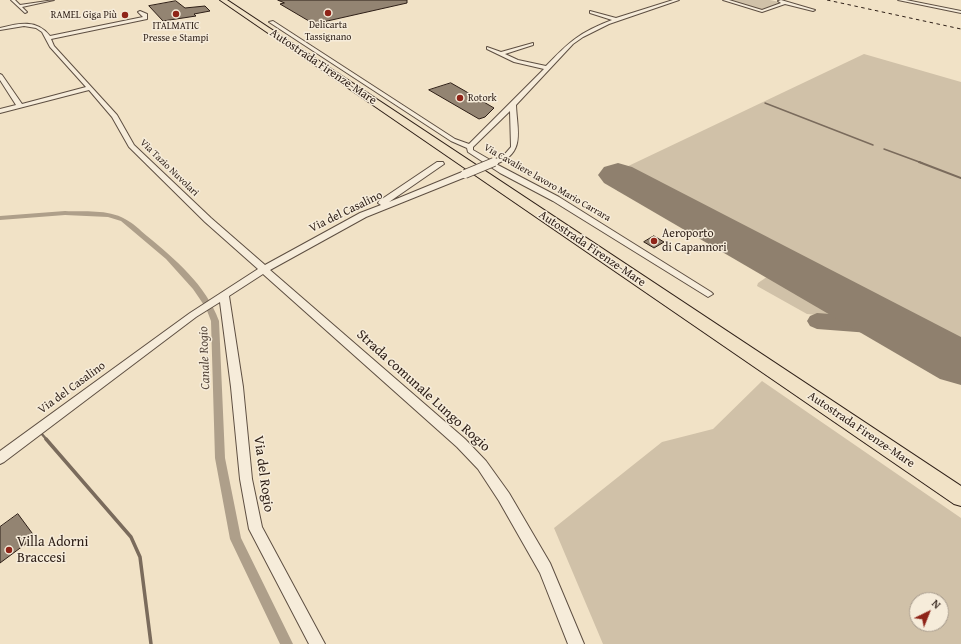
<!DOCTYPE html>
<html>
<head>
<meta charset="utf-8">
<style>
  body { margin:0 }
  #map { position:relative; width:961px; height:644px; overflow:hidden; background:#f1e2c6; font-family:"Gentium Book Plus",serif }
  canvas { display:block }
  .north { position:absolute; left:909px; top:592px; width:40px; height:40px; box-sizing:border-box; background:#f6ecda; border:1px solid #a69a8c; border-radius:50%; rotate:43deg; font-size:11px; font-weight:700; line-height:16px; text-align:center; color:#2d1e16 }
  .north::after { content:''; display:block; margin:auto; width:14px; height:18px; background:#8f2418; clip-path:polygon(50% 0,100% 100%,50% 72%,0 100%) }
</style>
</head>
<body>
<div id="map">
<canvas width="961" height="644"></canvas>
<div class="north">N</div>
</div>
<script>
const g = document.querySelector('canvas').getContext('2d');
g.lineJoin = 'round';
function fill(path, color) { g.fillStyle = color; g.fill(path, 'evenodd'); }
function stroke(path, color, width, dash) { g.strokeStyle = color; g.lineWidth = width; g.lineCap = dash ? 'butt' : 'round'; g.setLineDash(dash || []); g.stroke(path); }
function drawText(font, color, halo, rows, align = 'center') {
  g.font = font + ' "Gentium Book Plus",serif'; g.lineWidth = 3; g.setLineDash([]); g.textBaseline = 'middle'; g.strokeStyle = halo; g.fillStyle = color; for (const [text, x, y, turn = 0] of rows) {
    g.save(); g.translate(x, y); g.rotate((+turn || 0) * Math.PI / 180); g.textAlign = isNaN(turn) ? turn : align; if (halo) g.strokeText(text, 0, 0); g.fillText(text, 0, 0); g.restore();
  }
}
fill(new Path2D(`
  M726,0H770L784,3L761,11Z
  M864,54L961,82V353L622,169Z
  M777,270L857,314L861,319L807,314L757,286L758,283Z
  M762,381L961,518V644H603L554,528L662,442L713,429ZM917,600H941V624H917Z`), '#d0c1a8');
stroke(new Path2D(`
  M765,103L873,145
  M884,149L922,163`), '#7a6b5c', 1.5);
stroke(new Path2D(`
  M919,162L961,178`), '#7a6b5c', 2);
stroke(new Path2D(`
  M41,433L47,440`), '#7a6b5c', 2.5);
stroke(new Path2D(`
  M46,439L131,537L140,557L151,644`), '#7a6b5c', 3.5);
fill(new Path2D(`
  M65,211C84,212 108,209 125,219C133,223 140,230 147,236C175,259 206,285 219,321L225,458L241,538L293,644H280L230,539L215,458L211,321L206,308L193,289L166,259L121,221L108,217L65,215L0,220V216Z`), '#ae9f8a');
fill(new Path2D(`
  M634,178L640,180L642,183C637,190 627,193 618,191L616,188L618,185Z
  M817,313L884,318L911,326L914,332L911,338L903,340L883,334L817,329L810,326L807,321L810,316Z`), '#8f806e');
fill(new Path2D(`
  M618,163L632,167L961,337V385L940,379L604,183L598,175L604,167Z`), '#8f806e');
const building = new Path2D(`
  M278,0H407V3L314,24L280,4L284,3Z
  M176,1L185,8L205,6L210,11L194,14L196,16L163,21L149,6Z
  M451,83L465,91L494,108L485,117L479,119L429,90Z
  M654,236L664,242L654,248L644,242Z
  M18,514L35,537L0,563V527Z`);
fill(building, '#938472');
stroke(building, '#2d1e16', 1);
const minor = new Path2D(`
  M11,0H15L20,5L54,0L22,7L27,12L25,13Z
  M673,0H679L609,24L583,37L573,44L516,105C517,131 526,153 496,164L559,197L711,292L713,294L708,297L553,201L500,173L468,152L467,148L451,141L269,22L273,21L455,139L469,144L544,69L514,62L487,49V47L501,52L533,43V45L505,54L518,60L546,66C569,42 580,32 612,20L590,13V11L616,18ZM510,111L511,147L504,155L492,161L473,150V147Z
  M723,0H729L762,10L781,3L778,1L781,0L815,10L813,11L785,4L762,12Z
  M898,0H906L961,11V13Z
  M140,11L147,14V19L51,39L54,46L117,115L134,145L211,218L265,265L360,213L381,205L378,203L379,201L437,162H443L444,164L389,202L462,172H468V176L366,217L270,270L465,439L486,461L509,493L550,563L584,644H568L540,573L499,501L478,469L457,447L263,274L229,296L243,387L252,479L262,527L325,644H309L249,529L240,479L231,387L220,302L196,317L4,462L0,464V451L190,313L258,269L205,222L129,147L112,117L89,90L0,113V109L16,105L0,80V74L2,75L22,104L86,87L50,47L42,32L36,28L24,26L0,30V28C19,23 37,19 50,36L143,17L138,12Z`);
const highway = new Path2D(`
  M220,0H227L961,486V506L954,504Z`);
stroke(minor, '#5e4f42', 2);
stroke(highway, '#2d1e16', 2);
fill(minor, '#f6ecda');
fill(highway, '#f1e2c6');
stroke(new Path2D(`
  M827,0L961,29`), '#2d1e16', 1, [3.5, 3.5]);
const minorBridgeFar1 = new Path2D(`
  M492,163L495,162`);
const minorBridge = new Path2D(`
  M465,174L494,162`);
stroke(minorBridgeFar1, '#5e4f42', 7, []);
stroke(minorBridge, '#5e4f42', 10, []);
stroke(minorBridgeFar1, '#f6ecda', 6);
stroke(minorBridge, '#f6ecda', 8);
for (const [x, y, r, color] of [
  [328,13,4,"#8f2418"],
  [176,14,4,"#8f2418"],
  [125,15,4,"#8f2418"],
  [460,98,4,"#8f2418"],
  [654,241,4,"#8f2418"],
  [9,550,4,"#8f2418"]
]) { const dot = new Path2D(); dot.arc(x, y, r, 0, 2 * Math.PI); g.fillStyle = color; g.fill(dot); stroke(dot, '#f6ecda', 1.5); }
drawText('10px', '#2d1e16', '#f6ecda', [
  ["RAMEL Giga Più",117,15,"right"],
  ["Delicarta",328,25],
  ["Tassignano",328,37],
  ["ITALMATIC",176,26],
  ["Presse e Stampi",176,38],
  ["Rotork",468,98,"left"]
]);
drawText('10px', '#2d1e16', '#f6ecda', [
  ["Via Tazio Nuvolari",169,168,44],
  ["Via Cavaliere lavoro Mario Carrara",547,183,30]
]);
drawText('12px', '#2d1e16', '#f6ecda', [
  ["Autostrada Firenze-Mare",323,67,34],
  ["Via del Casalino",346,212,-26],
  ["Autostrada Firenze-Mare",592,249,34],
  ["Via del Casalino",72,388,-36],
  ["Autostrada Firenze-Mare",861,430,34]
]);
drawText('12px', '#2d1e16', '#f6ecda', [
  ["Aeroporto",662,234],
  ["di Capannori",662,248]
], 'left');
drawText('italic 13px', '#5a4b3f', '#f6ecda', [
  ["Canale Rogio",205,358,-92]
]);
drawText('14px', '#2d1e16', '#f6ecda', [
  ["Strada comunale Lungo Rogio",423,391,42],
  ["Via del Rogio",263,474,82]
]);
drawText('14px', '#2d1e16', '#f6ecda', [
  ["Villa Adorni",17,542],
  ["Braccesi",17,558]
], 'left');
</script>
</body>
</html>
